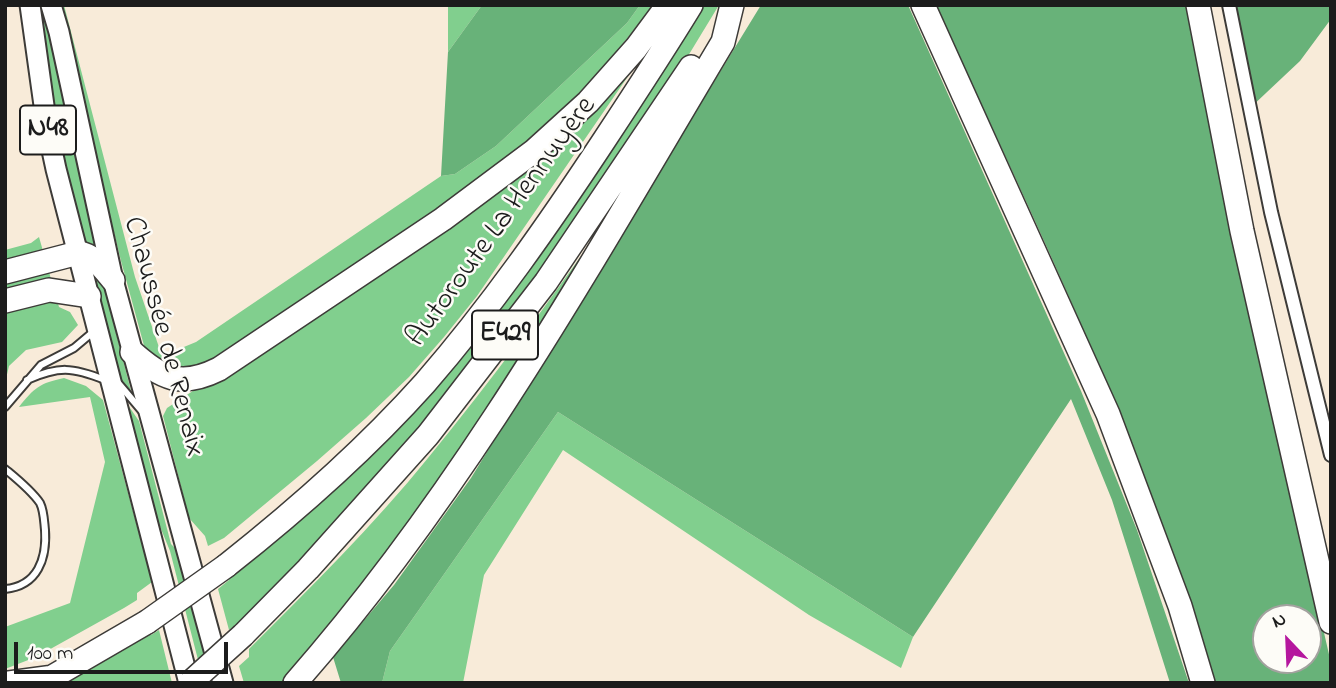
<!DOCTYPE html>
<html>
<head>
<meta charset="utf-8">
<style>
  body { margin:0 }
  #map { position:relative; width:1336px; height:688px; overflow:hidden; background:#f8ebd9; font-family:"Indie Flower",sans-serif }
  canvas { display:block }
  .frame { position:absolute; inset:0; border:7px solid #1c1c1c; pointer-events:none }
  .north { position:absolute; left:1252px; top:604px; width:70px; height:70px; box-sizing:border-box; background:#fdfcf7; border:2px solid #a3a29f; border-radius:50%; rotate:337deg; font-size:19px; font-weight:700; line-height:28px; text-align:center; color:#1c1c1c }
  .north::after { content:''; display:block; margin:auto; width:24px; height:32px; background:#b5179e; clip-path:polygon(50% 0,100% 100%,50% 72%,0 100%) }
  .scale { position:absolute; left:14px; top:642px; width:214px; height:32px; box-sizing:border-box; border:4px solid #1c1c1c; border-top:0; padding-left:9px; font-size:21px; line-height:24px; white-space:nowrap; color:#1c1c1c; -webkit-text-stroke:5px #fdfcf7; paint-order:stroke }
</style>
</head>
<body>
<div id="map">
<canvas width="1336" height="688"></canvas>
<div class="frame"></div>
<div class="north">N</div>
<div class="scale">100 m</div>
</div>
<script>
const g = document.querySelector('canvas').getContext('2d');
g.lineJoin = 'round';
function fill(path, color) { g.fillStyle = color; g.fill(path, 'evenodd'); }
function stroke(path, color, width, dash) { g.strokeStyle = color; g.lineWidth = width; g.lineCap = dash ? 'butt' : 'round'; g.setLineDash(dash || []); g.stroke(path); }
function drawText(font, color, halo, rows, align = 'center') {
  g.font = font + ' "Indie Flower",sans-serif'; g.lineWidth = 5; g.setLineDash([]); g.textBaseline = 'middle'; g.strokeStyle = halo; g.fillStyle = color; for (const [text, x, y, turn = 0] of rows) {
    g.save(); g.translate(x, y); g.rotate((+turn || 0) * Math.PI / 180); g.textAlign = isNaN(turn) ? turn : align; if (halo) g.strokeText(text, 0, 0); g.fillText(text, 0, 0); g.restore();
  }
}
fill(new Path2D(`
  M36,5H43L108,269L84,245L60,149Z
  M58,5H64L135,277L162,356L196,342L441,176L455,174L496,146L627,23L640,5H653C599,78 544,133 472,187L192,372L173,373L146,353L121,261Z
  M448,5H482L448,52Z
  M700,5H719L657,107L516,310L390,467L244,622H239L229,630L218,589L229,580V575L376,446Z
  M655,37L477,296L444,337L409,377L366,418L317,461L224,538L208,546L205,536L189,518L163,416L167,408L456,218Z
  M607,219L491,413L290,683H244L239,666L249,657V649C311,587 373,526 428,458C491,381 550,301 607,219Z
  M39,237L59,307L70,312L78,325L62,342L26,350L9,366L5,383V250L31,243Z
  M96,272L103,282L131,391L117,376L91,274Z
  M64,378L86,386L103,400L152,582L137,593V600L124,608L36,657L5,669V627L70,603L105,462L90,397L19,407C34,388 40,383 64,378Z
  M121,395L139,421L171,544L177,550L215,683H204L170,551L152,507Z
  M558,412L913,637L901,668L809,615L563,450L484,575L463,683H382L390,651Z
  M159,630L172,683H58L144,632L151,635Z`), '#81cf8e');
fill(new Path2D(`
  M482,5H640L627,23L496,146L455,174L441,176L448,52Z
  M761,5H908L1081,391L1137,530L1189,683H1170L1112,500L1071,399L913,637L558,412L390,651L382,683H341L333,657L394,585L471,478Z
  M936,5H1187L1241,273L1331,663V683H1215C1146,447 1037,228 936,5ZM1266,618H1308V660H1266Z
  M1229,5H1331V19L1300,61L1249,109Z`), '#68b279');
const service = new Path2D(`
  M27,380C59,366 72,367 105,380
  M119,384L141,410
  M5,407L41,365L74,348L93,332
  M5,469C17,479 31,490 40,503C44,511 44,521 45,530C47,558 38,586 5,589`);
const minor = new Path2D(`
  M1229,5L1271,212L1331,455`);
const primary = new Path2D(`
  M30,5L47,127L56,169L189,683
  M51,5L59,32L113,280L223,683`);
const motorway = new Path2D(`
  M923,5L1108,414L1180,606L1203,683
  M1198,5L1242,231L1331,622
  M5,272L78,253C94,255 103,268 113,280
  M5,301L49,290L89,296
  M132,352C162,379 181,388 219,369L443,219L534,151L588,102L636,48L668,5
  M226,566C297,510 365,450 425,383C491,307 549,224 605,139C634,95 663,51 691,5
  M243,635L308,569L428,435L546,282L691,67
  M9,683L54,677
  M42,683L147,622
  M295,683C466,489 591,263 723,42L732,5`);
stroke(service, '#3d3b38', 10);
stroke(minor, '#3d3b38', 16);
stroke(primary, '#3d3b38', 23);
stroke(motorway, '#3d3b38', 26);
stroke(service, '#fff', 6);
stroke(minor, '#fff', 12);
stroke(primary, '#fff', 19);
stroke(motorway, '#fff', 23);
const motorwayBridge = new Path2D(`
  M147,622L226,566
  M190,683L243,635`);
stroke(motorwayBridge, '#3d3b38', 26, []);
stroke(motorwayBridge, '#fff', 23);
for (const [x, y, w] of [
  [48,130,56],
  [505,335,66]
]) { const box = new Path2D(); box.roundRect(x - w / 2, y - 24.5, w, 49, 5); g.fillStyle = '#fdfcf7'; g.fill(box); stroke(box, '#1c1c1c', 2); }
drawText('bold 28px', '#1c1c1c', null, [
  ["N48",48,130],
  ["E429",505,335]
]);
drawText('30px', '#1c1c1c', '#fdfcf7', [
  ["Autoroute La Hennuyère",503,223,-54],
  ["Chaussée de Renaix",162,337,75]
]);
</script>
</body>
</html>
